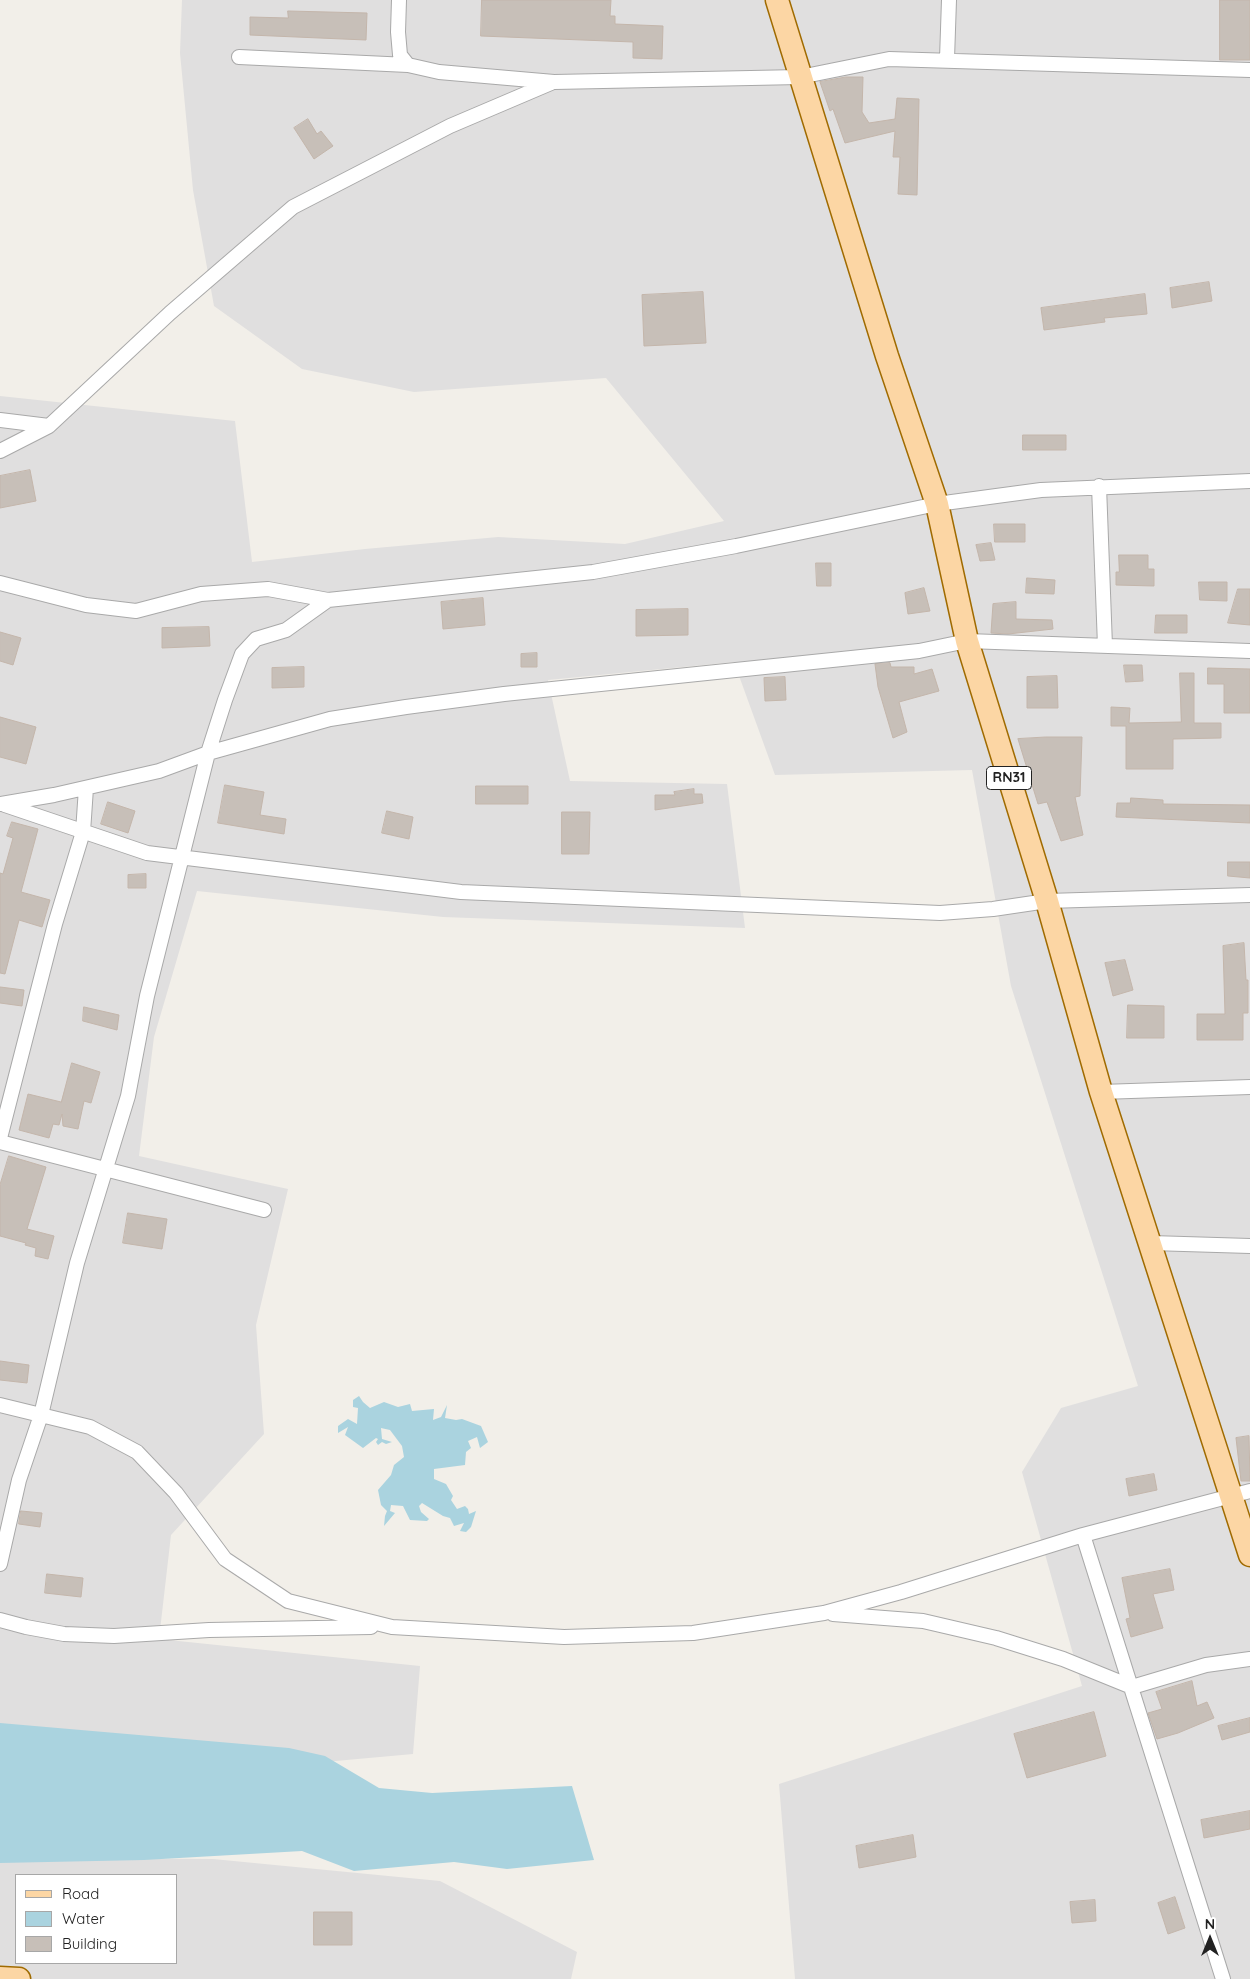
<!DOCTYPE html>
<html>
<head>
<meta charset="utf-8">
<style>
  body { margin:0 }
  #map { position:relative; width:1250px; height:1979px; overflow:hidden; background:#f2efe9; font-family:Quicksand,sans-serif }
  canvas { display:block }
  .legend { position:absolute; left:15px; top:1874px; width:162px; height:90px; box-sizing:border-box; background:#fff; border:1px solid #a7a7a7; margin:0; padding:6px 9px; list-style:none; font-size:15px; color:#222 }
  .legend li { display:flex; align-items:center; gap:10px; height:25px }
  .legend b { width:25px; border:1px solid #a7a7a7 }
  .north { position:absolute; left:1185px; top:1914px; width:50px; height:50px; -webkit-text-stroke:4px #fff; paint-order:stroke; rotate:0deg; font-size:14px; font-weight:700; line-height:20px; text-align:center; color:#222 }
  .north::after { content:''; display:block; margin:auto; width:18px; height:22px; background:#222; clip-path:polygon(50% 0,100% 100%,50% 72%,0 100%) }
</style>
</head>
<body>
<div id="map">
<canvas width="1250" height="1979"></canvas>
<ul class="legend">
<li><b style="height:6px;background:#fcd6a4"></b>Road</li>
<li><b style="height:14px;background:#aad3df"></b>Water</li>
<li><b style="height:14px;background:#c7bfb8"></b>Building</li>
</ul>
<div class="north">N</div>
</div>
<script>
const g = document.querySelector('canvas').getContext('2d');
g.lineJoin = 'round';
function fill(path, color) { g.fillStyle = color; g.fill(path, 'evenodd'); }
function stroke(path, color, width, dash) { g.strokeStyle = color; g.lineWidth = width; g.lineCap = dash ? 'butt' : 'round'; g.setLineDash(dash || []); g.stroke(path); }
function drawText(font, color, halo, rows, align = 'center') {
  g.font = font + ' Quicksand,sans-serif'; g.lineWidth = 4; g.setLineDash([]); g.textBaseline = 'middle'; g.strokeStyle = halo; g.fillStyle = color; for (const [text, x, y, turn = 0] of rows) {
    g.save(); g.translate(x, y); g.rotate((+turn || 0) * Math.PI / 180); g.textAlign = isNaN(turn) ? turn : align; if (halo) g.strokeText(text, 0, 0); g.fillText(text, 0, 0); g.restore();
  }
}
fill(new Path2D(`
  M182,0H1250V1979H795L779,1784L1082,1686L1022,1472L1061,1408L1138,1386L1011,986L972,770L775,775L734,662L548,680L570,781L727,784L745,928L443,917L197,891L154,1037L139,1156L288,1189L256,1325L264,1434L171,1535L159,1639L420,1666L413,1754L225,1771L0,1753V396L235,421L252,562L365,549L498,537L625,544L724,521L606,378L414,392L302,369L214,306L193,190L180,53Z
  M0,1858L213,1859L440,1881L577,1952L571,1979H0ZM16,1875H176V1963H16Z`), '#e0dfdf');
fill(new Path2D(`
  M359,1396L363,1402L370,1408L384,1402L398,1407L410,1404L412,1411L434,1409L433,1420L441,1417L447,1405L445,1418L456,1420L462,1419L481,1426L488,1442L480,1448L477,1437L468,1441L471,1448L466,1452L465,1465L434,1469V1479L446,1484L453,1496L451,1500L457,1509L465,1506L468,1509L469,1514L476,1511L471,1527L466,1532L460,1531L464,1523L454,1526L450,1518L443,1516L422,1503L419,1506L421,1512L429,1519L427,1521L410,1520L403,1506L391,1505L390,1511L395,1513L384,1526L385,1516L387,1511L381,1505L378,1490L391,1475L394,1465L404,1457L402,1446L390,1430L381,1428L382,1439L392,1442L386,1444L382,1442L378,1445L376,1442L378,1439L376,1438L363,1448L345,1435L348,1427L338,1433V1426L348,1419L357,1424L358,1408L353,1407V1400Z
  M0,1723L289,1748L325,1756L379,1788L432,1793L572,1786L594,1860L507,1869L454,1862L354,1871L302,1851L144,1860L0,1863Z`), '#aad3df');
const building = new Path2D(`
  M482,0H611L610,16H615V24L663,26L662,59L633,58V42L481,36Z
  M1220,0H1250V60H1220Z
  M288,11L367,13L366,40L250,35V17L288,18Z
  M846,77H863L862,112L869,123L895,119L897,98L919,99L917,195L898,194L900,157H893L895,131L845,143L833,109L830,111L820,82Z
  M308,119L317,134L321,131L333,146L314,159L294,128Z
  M1209,282L1212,301L1172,308L1170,288Z
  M703,292L706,343L644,346L642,295Z
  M1145,294L1147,314L1104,318L1105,322L1044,330L1041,308Z
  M1023,435H1066V450H1023Z
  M30,470L36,501L0,508V476Z
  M994,524H1025V542H995Z
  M991,543L995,560L980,561L976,545Z
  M1119,555H1148V569H1154V586L1116,585V572H1119Z
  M816,563H831V586H817Z
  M1027,578L1055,580L1054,594L1026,593Z
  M1199,582H1227V601L1200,600Z
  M924,588L930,611L908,614L905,593Z
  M1238,589H1250V625L1228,623Z
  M483,598L485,625L443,629L441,602Z
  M1016,602V619L1052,620L1053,629L1008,634L991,633L993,604Z
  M688,609V635L636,636V610Z
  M1156,615H1187V633H1155Z
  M209,627L210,646L162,648V628Z
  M0,632L21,638L13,665L0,661Z
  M537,653V667H521V654Z
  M890,663L891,667H914V674L932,669L939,691L899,702L907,732L893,738L878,687L875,664Z
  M1124,665H1142L1143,681L1126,682Z
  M304,667V687L272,688V668Z
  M1208,668L1250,669V713H1224V684H1208Z
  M1180,673H1194V723H1221V738L1173,739V769H1126V726H1111V707L1130,708L1129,723L1181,722Z
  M1057,676L1058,708H1027V677Z
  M785,677L786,700L765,701L764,678Z
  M0,717L36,727L26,764L0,757Z
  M1046,737H1082L1080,796L1075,797L1083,835L1061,841L1047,802L1038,804L1018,739Z
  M225,785L264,792L260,815L286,819L284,834L218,823Z
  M476,786H528V804H476Z
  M694,789V794H702L703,803L655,810V795H675L674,792Z
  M1131,798L1163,800V804L1250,805V823L1116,817L1117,803H1130Z
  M108,802L135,811L128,833L101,824Z
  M387,811L413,817L409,839L382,833Z
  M562,812H590L589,854H562Z
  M12,822L38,829L21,892L50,900L42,927L19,920L5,974L0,973V873L3,874L13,838L7,836Z
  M1228,862H1250V878L1228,876Z
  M146,874V888H128V875Z
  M1244,943L1246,980H1248V1013H1243V1040H1197V1014H1225L1223,946Z
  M1125,960L1133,990L1113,996L1105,963Z
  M0,987L24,990L22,1006L0,1003Z
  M1128,1005L1164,1006V1038H1127Z
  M84,1007L119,1015L117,1030L83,1021Z
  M72,1063L100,1072L91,1103L84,1101L78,1129L63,1126L62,1114L59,1125L53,1124L49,1138L19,1130L28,1094L61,1102Z
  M9,1156L46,1167L27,1229L54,1236L48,1259L35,1256L36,1248L25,1245L26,1243L0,1236V1185Z
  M128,1213L167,1219L162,1249L123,1243Z
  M0,1361L29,1365L27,1383L0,1380Z
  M1249,1436L1250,1481H1241L1236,1438Z
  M1154,1474L1157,1490L1129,1496L1126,1479Z
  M21,1511L42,1513L40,1527L19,1524Z
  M1170,1569L1174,1590L1153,1594L1163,1628L1131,1637L1126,1619L1130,1618L1122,1578Z
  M47,1574L83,1578L81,1597L45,1593Z
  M1192,1681L1197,1706L1207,1702L1214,1718L1178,1733L1157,1739L1148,1713L1162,1709L1156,1692Z
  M1094,1712L1106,1756L1027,1778L1014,1734Z
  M1250,1718V1732L1222,1740L1218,1726Z
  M1250,1811V1829L1204,1838L1201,1820Z
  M913,1835L916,1857L859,1868L856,1846Z
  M1175,1897L1185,1928L1168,1934L1158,1903Z
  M1095,1900L1096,1921L1072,1923L1070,1902Z
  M314,1912H352V1945H314Z`);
fill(building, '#c7bfb8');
stroke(building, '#c4b6ab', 1);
const minor = new Path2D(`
  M399,0L398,32L400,55L408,65L439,72L554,82L800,77L889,59L1250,70
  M239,57L408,65
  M947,59L949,0
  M0,420L49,426
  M0,451L49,426L170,313L293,207L450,126L551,83
  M1099,486L1105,646
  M0,583L86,605L136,611L201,594L268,589L328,600L593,572L736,546L937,504L1041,490L1250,481
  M0,804L54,795L159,771L208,753L330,719L406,707L504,694L919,651L967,641L1250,651
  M5,805L147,853L461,892L940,913L993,909L1047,901L1250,895
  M1101,1092L1250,1087
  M0,1138L55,924L83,832L86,788
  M0,1142L264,1210
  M1151,1243L1250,1246
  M0,1405L90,1427L137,1452L176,1493L225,1559L288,1601L392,1627L564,1637L693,1633L824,1613L901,1592L1083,1535L1250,1491
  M1083,1535L1223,1979
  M0,1564L19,1480L41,1415L77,1263L128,1096L147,996L208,753L225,700L242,654L256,639L286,630L328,600
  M833,1614L923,1621L996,1638L1063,1659L1132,1687L1206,1665L1250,1659
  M0,1620L26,1627L64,1634L114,1636L209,1630L371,1627`);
const primary = new Path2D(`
  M777,0L887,356L937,504L967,641L1047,901L1101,1092L1250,1555
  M0,1978L19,1979`);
stroke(minor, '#a9a9a9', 16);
stroke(primary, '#a06b00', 25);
stroke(minor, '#fff', 14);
stroke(primary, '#fcd6a4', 22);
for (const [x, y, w] of [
  [1009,778,45]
]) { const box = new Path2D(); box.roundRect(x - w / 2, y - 11.5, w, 23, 4); g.fillStyle = '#fff'; g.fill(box); stroke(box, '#222', 1); }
drawText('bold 14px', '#222', null, [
  ["RN31",1009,778]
]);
</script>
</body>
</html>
